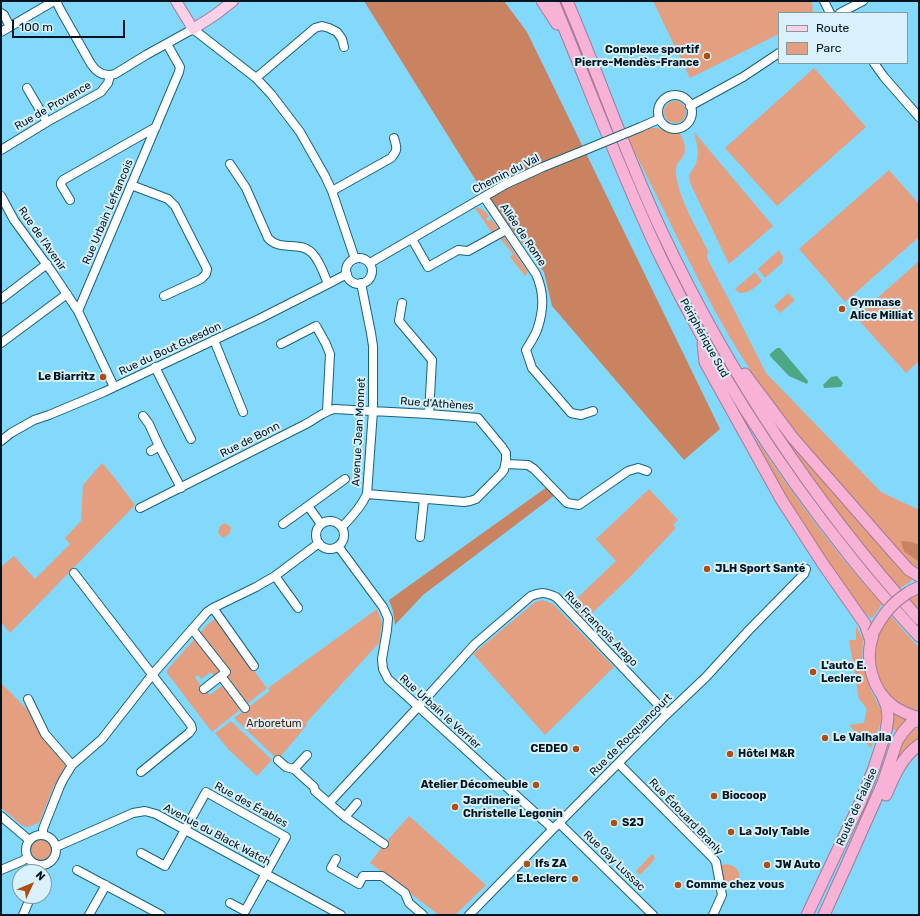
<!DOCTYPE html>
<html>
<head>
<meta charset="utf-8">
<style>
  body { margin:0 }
  #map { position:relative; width:920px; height:916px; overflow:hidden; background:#82d9fc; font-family:Rubik,sans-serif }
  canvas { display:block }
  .frame { position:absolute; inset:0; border:2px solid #00151f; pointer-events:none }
  .legend { position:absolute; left:778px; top:12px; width:130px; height:52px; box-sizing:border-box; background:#d9f1fb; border:1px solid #8299a3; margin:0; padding:5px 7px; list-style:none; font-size:12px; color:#00151f }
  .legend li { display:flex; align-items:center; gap:8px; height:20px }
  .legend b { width:20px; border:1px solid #8299a3 }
  .north { position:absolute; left:12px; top:864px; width:40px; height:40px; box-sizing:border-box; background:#d9f1fb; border:1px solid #8299a3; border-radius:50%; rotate:46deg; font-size:11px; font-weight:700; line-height:16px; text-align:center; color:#00151f }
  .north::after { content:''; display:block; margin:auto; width:14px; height:18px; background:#b04e11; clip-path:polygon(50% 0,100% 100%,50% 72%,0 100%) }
  .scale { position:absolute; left:12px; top:20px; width:113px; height:18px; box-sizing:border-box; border:2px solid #00151f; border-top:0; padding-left:5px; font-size:12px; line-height:14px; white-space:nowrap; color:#00151f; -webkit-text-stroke:3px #d9f1fb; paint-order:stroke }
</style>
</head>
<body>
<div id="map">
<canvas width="920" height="916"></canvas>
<div class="frame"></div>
<ul class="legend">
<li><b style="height:5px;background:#fad1e6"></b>Route</li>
<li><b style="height:11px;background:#e39f7f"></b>Parc</li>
</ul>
<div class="north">N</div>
<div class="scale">100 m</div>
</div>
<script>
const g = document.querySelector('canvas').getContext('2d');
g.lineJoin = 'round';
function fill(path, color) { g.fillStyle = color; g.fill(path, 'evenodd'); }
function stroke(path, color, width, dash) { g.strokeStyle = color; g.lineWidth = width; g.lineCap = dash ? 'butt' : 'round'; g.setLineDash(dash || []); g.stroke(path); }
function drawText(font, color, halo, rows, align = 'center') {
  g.font = font + ' Rubik,sans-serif'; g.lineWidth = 4; g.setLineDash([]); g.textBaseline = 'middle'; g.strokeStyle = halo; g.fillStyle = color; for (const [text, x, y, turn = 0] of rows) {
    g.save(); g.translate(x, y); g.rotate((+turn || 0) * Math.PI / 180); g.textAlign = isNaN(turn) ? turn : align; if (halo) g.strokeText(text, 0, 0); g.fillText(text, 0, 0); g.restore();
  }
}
fill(new Path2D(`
  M653,1H812L813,13H779V34L690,78Z
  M814,68L866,127L777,206L725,148Z
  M664 112a11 11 0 1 1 22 0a11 11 0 1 1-22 0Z
  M650,128H657L667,132H679C684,140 688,150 682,158C678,163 676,164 676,171C676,194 698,230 708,251L707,258L729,300L766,373L881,492L919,510V570L909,563C860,507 808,451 765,391C729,342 702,287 675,233C660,201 643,170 628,138Z
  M694,132L773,226L729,264L690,183L689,175C701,159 699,151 694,132Z
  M889,170L919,204V237L845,302L799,249Z
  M475,208C481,207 485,212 489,216L486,219L488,221L491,219L499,229L492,233Z
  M503,235L526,269L528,272L525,276L510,257L513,254L499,237Z
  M779,250L783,257L782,263L765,278L758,269Z
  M919,261V361L906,373L856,317Z
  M755,272L762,281C755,287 750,293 740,293L735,289Z
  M788,293L795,300L780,313L774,306Z
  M777,425L914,577L910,582L900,588C854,538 815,482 777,426Z
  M752,438H755C794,496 835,553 882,604L873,617L871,618L863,611L814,542L790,505Z
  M102,463L114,477L135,505L10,633L1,622V567L14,556L35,579L70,544L65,538L81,521L83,485Z
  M649,489L678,520L673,525L676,528L630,577L585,620L571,604L616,561L596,539Z
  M225,523L231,527L230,533L223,538L218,533L220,526Z
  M919,592V611L909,599Z
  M542,600L553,604L614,667L545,735L473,654L535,602Z
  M377,609L382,623L379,643L306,723L307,725L281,756L283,758L282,759H277L234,718L270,691L268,688Z
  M890,615L919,648V712C912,709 905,707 899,703C879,691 871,662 877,639C879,630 885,623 890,615Z
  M216,618L260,679L267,688L212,732L167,673V670L207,625ZM211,672L214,676L201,686L195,677L198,675L201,679ZM219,680L223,685L210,695L206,690Z
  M856,626L863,639L862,659L871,691L881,710V722L871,748L849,725L864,723L867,709L859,699L849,640H856Z
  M1,683L27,709L43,738L65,763V767L54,786L39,823L27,827L23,826L1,808Z
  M893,713L906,720L897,731L891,729L892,714Z
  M231,721L272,760L257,776L228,749L215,733Z
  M919,727V739L908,747L899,758L897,757C902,744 905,733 919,727Z
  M409,816L486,885L455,915H439L370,863L385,843Z
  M30 850a11 11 0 1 1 22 0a11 11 0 1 1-22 0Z
  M652,854L654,856L655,859L640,875L636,871Z
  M720,865C723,865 727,864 730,865C738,867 743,876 736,882C733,885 728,887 724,889Z
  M636,875L638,878V882L640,886L635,888L630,883Z`), '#e39f7f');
fill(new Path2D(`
  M364,1H504L527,32L720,429L684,460L552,306L544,272L478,184Z
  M547,487L555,495L423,595L395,625L393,611L389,600Z
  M901,541L912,542L919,545V562L904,551Z`), '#ca8360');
fill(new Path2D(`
  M777,348H780L808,381L807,384L789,376L770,356V354Z
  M837,376L843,383L841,387L824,388L823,385L831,377Z`), '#4da684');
const minor = new Path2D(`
  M56,1L61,11L91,64C97,73 105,77 115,74L146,55L193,29L256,78L271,94L300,132L325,176L332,191L355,259
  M824,1L830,13
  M1,13L4,15L10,27
  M840,13L863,1
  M1,32L54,1
  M874,63L884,77L919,117
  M256,78L315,28L322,26L329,28L337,32L342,39L344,47
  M27,88L47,122
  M658 112a17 17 0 1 1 34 0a17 17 0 1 1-34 0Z
  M690,106L743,77L779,53
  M641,127L659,119
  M1,150L47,122L101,92L108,83L110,76
  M230,164L246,188L268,238C280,252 299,240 312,253C320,261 324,274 328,284
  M131,185L168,199L175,206L207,269L206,274L201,279L164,296
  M332,191L391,158C398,150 397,148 394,138
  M1,196L14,220L52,272L78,311
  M484,197L536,274C544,292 544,308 538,327C536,335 530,343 526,350L532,368L571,413L581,415L593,411
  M70,200L61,185V183L63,180L156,127
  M412,239L428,267L458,250L468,251L506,230
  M346 271a13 13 0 1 1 26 0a13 13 0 1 1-26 0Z
  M370,263L506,184L543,167L585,150
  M1,299L47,264
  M402,303L399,321L432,360L429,414
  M214,340L243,412
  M1,343L67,294
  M281,344L316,326L326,344L330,354L327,411
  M155,367L191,439
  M114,387L78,311L179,72L180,67L167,44
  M143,416L149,424L159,446
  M1,441L11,433L34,420L49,415L104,392L259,319L328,284L347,274
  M151,451L159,446L181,488
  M506,464L528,465L534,469L567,503L579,505L628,471L638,468L647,471
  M308,506L321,524
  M140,508L304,425C314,420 323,412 334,409L429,414L478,418L502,447L506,453V460L504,470L501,474L476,499L470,501L464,502L367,494
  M316 535a14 14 0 1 1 28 0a14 14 0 1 1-28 0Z
  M283,524L345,479
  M342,527C352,517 361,507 367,494L373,411V346L371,333L361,283
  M420,537L424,499
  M338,546L383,607L388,618L387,630L382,659L383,669L388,679L553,829
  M74,573L191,725L192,729L189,733L141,772
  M275,576L298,608
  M213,608L254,666
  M192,629L226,672L204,689
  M221,676L245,708
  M28,699L45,734L72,765
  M278,760L286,767L294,769L314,787L315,791L345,817L384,844
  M619,764L712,857L716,862L722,895L713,915
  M294,769L307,755
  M329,803L418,707L475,644L531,596C542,592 545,592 556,597L667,714
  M1,816L29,840
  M345,817L357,803
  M559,823L653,915
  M43,834V829L60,786L63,780L72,765L102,739L152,675L201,619L207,612L213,608L256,587L275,576L319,543
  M26 850a15 15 0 1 1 30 0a15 15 0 1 1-30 0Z
  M56,847L133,813L145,811L156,814L341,915
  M141,853L165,866L206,792L286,837L245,911L230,903
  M336,859L331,868L359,884L363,876H382L405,893L409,903L423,915
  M1,870L22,861L27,858
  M77,870L161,915
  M23,915L31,896
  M89,915L106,885
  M469,915L553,829L667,714L706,677L749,630L804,574L806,569`);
const major = new Path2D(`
  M176,1L193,29L215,15L233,1`);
const highway = new Path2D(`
  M542,1L557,24
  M553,1C589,87 621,174 661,258C712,363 775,463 849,555C871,583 895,610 919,636
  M567,1C600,78 627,158 663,234C729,374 815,504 919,619
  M703,343L705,362L781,499L823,564L865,624L871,641
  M745,374L793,438L892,551L909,570L919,576
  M909,592L919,587
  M873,635C864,660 872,690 893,706C901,712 910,715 919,718
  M886,795C894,776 902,757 919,745
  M807,915L860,803L874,768L886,731L888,718L887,707L882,695
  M824,915L848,862L883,783L897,741L903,732L911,723L919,720`);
stroke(minor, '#1b617a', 10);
stroke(major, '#a17b96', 12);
stroke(highway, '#a17b96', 13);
stroke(minor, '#fff', 8);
stroke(major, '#fad1e6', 10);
stroke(highway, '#f7b2d6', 11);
const minorBridge = new Path2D(`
  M585,150L641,127`);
const highwayBridge = new Path2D(`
  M873,633C883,614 892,603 909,592`);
stroke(minorBridge, '#1b617a', 10, []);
stroke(highwayBridge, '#a17b96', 13, []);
stroke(minorBridge, '#fff', 8);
stroke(highwayBridge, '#f7b2d6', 11);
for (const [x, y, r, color] of [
  [707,56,4,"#b04e11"],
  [842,309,4,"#b04e11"],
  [103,377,4,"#b04e11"],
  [707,569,4,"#b04e11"],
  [813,672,4,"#b04e11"],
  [825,738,4,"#b04e11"],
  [576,749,4,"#b04e11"],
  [730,754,4,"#b04e11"],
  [536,785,4,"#b04e11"],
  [714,796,4,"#b04e11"],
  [455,807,4,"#b04e11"],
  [614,823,4,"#b04e11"],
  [731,832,4,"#b04e11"],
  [527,864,4,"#b04e11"],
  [767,865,4,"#b04e11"],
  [575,879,4,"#b04e11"],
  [678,885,4,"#b04e11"]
]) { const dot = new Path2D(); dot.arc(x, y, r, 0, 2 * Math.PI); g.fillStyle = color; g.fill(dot); stroke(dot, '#d9f1fb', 1.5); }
drawText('bold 11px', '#00151f', '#d9f1fb', [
  ["Complexe sportif",699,50,"right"],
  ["Pierre-Mendès-France",699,63,"right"],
  ["Gymnase",850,303],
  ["Alice Milliat",850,316],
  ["Le Biarritz",95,377,"right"],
  ["JLH Sport Santé",715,569],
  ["L'auto E.",821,666],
  ["Leclerc",821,679],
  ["Le Valhalla",833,738],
  ["CEDEO",568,749,"right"],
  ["Hôtel M&R",738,754],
  ["Atelier Décomeuble",528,785,"right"],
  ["Biocoop",722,796],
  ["Jardinerie",463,801],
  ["Christelle Legonin",463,814],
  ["S2J",622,823],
  ["La Joly Table",739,832],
  ["Ifs ZA",535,864],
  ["JW Auto",775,865],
  ["E.Leclerc",567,879,"right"],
  ["Comme chez vous",686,885]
], 'left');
drawText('11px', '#00151f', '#d9f1fb', [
  ["Rue de Provence",53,106,-30],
  ["Chemin du Val",506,174,-27],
  ["Rue Urbain Lefrancois",108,212,-67],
  ["Allée de Rome",523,235,56],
  ["Rue de l'Avenir",42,239,55],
  ["Périphérique Sud",704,338,61],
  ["Rue du Bout Guesdon",170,349,-25],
  ["Rue d'Athènes",437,404,4],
  ["Avenue Jean Monnet",359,432,-87],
  ["Rue de Bonn",250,440,-27],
  ["Rue François Arago",601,629,46],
  ["Rue Urbain le Verrier",440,712,42],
  ["Rue de Rocquancourt",631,735,-45],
  ["Rue des Érables",251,805,29],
  ["Route de Falaise",857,807,-66],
  ["Rue Édouard Branly",686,817,46],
  ["Avenue du Black Watch",217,835,28],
  ["Rue Gay Lussac",614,861,44]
]);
drawText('11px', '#471900', '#d9f1fb', [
  ["Arboretum",274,724]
]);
</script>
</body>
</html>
